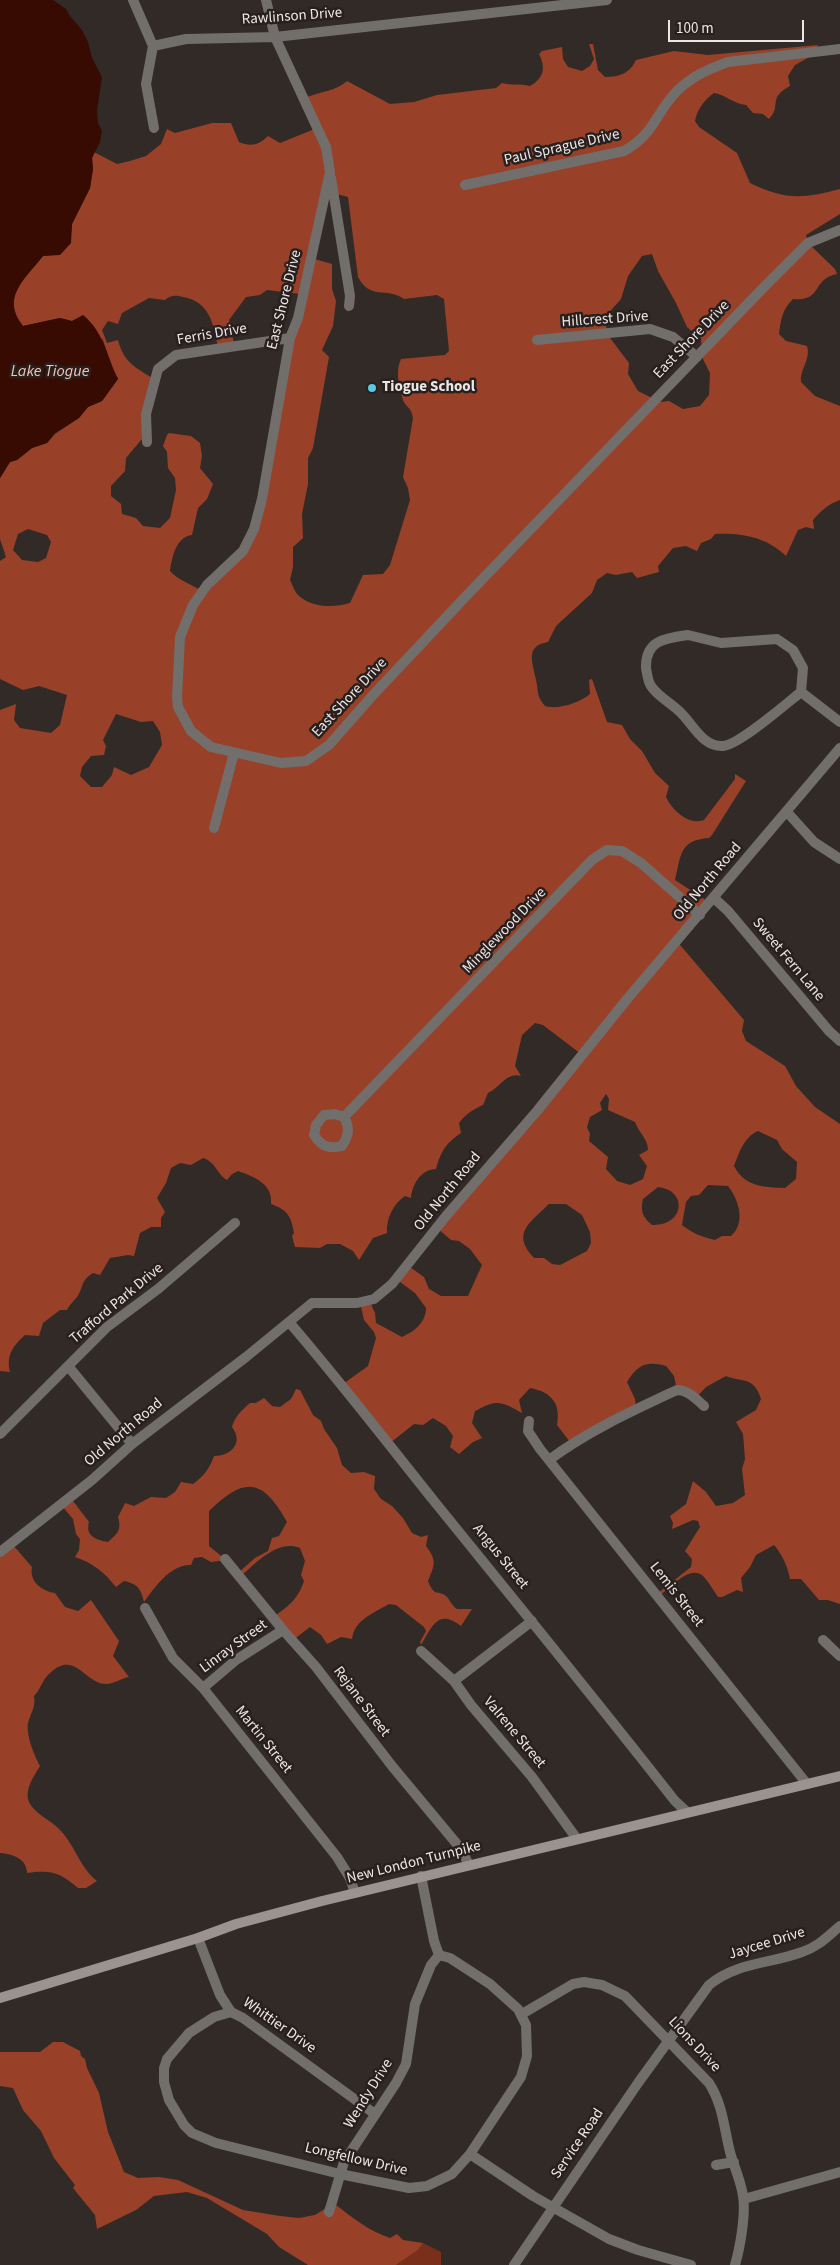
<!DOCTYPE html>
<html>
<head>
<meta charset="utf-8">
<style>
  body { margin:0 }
  #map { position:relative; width:840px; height:2265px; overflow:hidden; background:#322a27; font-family:"Source Sans 3",sans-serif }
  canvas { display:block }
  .scale { position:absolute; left:668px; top:20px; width:136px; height:22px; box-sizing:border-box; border:2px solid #ece6e4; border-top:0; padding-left:6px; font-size:15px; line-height:18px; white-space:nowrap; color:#ece6e4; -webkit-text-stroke:4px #28201e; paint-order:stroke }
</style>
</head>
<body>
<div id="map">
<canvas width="840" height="2265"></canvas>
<div class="scale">100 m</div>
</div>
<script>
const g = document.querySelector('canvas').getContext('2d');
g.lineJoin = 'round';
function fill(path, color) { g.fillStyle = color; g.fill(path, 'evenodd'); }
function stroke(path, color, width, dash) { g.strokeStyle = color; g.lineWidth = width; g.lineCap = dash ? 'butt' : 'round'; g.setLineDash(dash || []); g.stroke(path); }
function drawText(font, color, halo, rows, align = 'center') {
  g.font = font + ' "Source Sans 3",sans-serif'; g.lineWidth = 5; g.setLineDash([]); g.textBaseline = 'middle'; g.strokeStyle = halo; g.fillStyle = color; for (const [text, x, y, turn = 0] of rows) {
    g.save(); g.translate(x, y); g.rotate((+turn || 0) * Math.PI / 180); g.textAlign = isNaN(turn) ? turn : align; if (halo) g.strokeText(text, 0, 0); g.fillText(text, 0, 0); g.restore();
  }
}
fill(new Path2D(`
  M423,2243L441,2252V2265H396L418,2250Z`), '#792f19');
fill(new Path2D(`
  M589,44H593L598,70L605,77C620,77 630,73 636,60L674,51L708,55L818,45L813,55L795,65L788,76L790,86C767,98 782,106 769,119L763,114L753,113L746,105C734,104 726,95 714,93C704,100 697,110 695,121L699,127L737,153L750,183C785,200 803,199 840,189V214L806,235L808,243L835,269L837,274C811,279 823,302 793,299C782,310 781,319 779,334L786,341L807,346C811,360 800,368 801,382L815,396L840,406V500C828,504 821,511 813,520L814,529L806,527L798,530L786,556C766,537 742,533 715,534L711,539L701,543L697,551L686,546L673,548L658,566L659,572L637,578L632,572L616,575L607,573L597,580L592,593L556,626L548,642C524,646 533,663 536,680C539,693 536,695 545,706C557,710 580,703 590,694L589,680L592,679L607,722L622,725L630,739L642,751L655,773L669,786L666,797C672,810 689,826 704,820L735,779V774L746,781L712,835L709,838C679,840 681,856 675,880L707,901L675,939L744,1020L742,1031L746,1041L785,1066L796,1086L815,1107L840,1124V1604L828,1600H819L801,1579H790C788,1567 782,1554 774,1545L756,1555L750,1567L741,1578L743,1592L737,1590L722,1597H718C713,1590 709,1582 703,1576C690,1564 670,1588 659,1596L658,1593L691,1567L692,1559L685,1551L700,1527L698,1521L693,1520L672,1529L673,1523L670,1516L686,1504L693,1481L706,1492L716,1506L733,1503L745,1495L742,1469L745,1459L743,1434L736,1422L756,1410L761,1399C754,1376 743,1383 726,1376L706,1387L692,1402L677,1390L674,1376L666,1366C647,1361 638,1364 627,1382L635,1399L636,1408L570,1442L557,1425C561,1404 552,1392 530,1388L519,1400L522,1413C501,1401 497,1399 475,1411L472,1423L482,1438L473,1442L459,1454L450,1447L453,1436L446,1426L433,1418L423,1425L414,1424L390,1443L343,1384L368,1366L376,1338L374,1332L364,1320L360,1302H370L375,1313L376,1323L402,1337C415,1331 426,1322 426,1308L415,1293L396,1279L407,1265L424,1277L429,1289L441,1296H468L482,1265L470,1249L459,1241L451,1240L437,1228L581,1054L543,1025L535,1023L522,1035L515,1066L521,1076C506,1072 501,1087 488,1093L483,1105C472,1110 466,1114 459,1123L461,1133C446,1143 441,1151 436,1169C421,1169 412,1185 411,1198L405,1196C393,1204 386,1219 387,1233L373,1238L359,1260L353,1251L340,1244H327L320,1248L295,1247L292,1236L294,1233C291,1215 287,1210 271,1204C273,1184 255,1177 238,1171L232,1174L227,1180C216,1173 216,1162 203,1158L191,1165L180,1163L171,1168L166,1183L157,1198L165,1212L161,1218V1227H151L140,1233L134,1256L128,1255L110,1258L100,1275L93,1273C80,1281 84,1287 77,1297C73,1302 70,1304 67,1310H60L43,1323L39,1336L25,1335C13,1346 6,1355 10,1372L0,1371V710L16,704L14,720L20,728L51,733L60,725L67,695L39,686L23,690L0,679V561L6,557L0,539V478L10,462L17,460L32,448L47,443L55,434L79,418L88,407L102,401L118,379L111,365L103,340L79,319L72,321L60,318L23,326C0,297 25,279 43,256L60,254L70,243L72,224L90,188L93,169L92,159L94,152L117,164L130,161L146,156L161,144L167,129L175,133L212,123H231L239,142C251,147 259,145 268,136L280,143L317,128L305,98C318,92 337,91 347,81L390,104L414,102L437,95L496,88L502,83C511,86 520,83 530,86C544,78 546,68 539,54L542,51L562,47L563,59L568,67L582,71L590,66L594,59ZM326,191L348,197L358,277C371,301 385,286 404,299L437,295L444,299L449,351L445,355L401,359C395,371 399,388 403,400C406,408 411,406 413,418L403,477L408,488L410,500L390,565L383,574L363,575L350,603C334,608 310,608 297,594C294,590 292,584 290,580L293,567V547L303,538L302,514L308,484V458L313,448L329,357L322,350L333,326L336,301L332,289V264L311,258ZM652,254L658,271L676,303L687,327L701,339L703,359L710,373L709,395L700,406L683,409L669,401L660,402L638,391L628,374L629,363L607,334L605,317L621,299L628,276L642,256ZM267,290L300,294L255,528L235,558L202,591C191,584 178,580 170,571C172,557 176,537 192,535L198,508L207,499L213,484L200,468L202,456L200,443L191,436L169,433L167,435L163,446L167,452L168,468L175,478L176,490L170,518L160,528L143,526L136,518L122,514L121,504L111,496V486L125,471L126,458L147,433L154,379C135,367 124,363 118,340L107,343L102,330L108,321L118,324L122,313L149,298L165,300C171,295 175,295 183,297C210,302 213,323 218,347L234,343L229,320L246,297L260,295ZM28,529L47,535L51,542L46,558L38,562L22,560L13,550L18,534ZM116,714L141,722L153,721L160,732L162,745L149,767L131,775L114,767L112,775L102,787H91L80,776L82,767L91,756L104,755L106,746L103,740ZM606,1094L609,1099L608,1110L635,1122C639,1133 648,1139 648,1150L639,1155L647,1166L643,1179L630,1185L617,1181L606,1169L608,1157L589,1141L590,1134L587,1127L590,1117L602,1110L600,1103ZM758,1131L777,1140L782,1149L797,1162L796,1179L785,1188C763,1187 745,1187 734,1166C739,1153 744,1137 758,1131ZM708,1185L728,1186C739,1200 746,1223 731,1236H722L715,1240C702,1237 692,1233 682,1225L686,1202L691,1196L699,1195ZM658,1187C688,1190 685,1226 652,1225C643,1218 640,1211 643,1199ZM549,1204H566L582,1215L590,1232L591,1243L587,1251L560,1265L552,1264L544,1258H534C510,1233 531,1222 549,1204Z
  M296,1389L300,1390L313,1415L321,1421L324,1429L337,1448L342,1465L351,1473L364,1472L375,1476L374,1489L381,1499L392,1506L403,1518L412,1533L421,1537L428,1535L426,1546C437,1561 435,1564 428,1581C435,1598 436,1589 446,1596C450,1600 452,1606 457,1609H472L461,1626C438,1608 432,1627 421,1645L420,1642L426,1631L424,1627L396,1605L389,1604C374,1613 354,1620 352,1639L341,1637L327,1644L321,1635L310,1627L293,1640L273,1617C289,1606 298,1599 304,1581L301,1575L305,1561L300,1548C278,1539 257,1562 241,1576L238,1573L255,1558L268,1551L272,1538L279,1536L287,1522C262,1477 244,1477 209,1511V1546L226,1560L211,1562L202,1557L194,1558L191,1565C171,1564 155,1587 144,1602C141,1589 138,1584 124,1581L116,1587C104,1572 93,1563 75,1557L79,1550L80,1539L76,1534L73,1519L61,1505L70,1497L89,1522C85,1536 96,1540 108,1542C117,1534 122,1530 118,1517L125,1503L134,1506L151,1497L166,1498L175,1492L181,1482L193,1484C203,1477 210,1468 214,1456C231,1456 244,1443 232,1427C235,1416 242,1410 250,1403H256L264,1398L272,1406L280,1407L291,1399Z
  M12,1544L32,1567C29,1581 41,1591 55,1593L65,1607L78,1611L91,1600L119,1641L113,1656L129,1677C122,1678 113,1684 107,1684C85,1685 75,1648 49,1674C42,1680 41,1689 34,1696C36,1707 31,1712 28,1723C26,1735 34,1755 40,1766C34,1776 24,1790 29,1802C34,1813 50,1820 58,1828C75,1844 79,1867 97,1881L86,1888H78C59,1872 51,1870 27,1873C27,1859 13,1854 0,1853V1552Z
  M53,2042H63L80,2051L81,2056L85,2059L87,2068L99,2093L108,2132L124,2172L138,2178L159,2177L178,2180L243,2210L280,2216L299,2218L315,2215L331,2205H336C353,2218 369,2231 390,2238L397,2234L403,2240L423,2243L418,2250L396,2265H308L279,2247L267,2234L207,2198L187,2192L154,2196L136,2210L97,2229L95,2215L73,2188L75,2185L54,2158L41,2131L23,2110L13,2088L0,2086V2052H40Z`), '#984128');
fill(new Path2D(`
  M0,0H53L66,9L70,16L82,30L88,42L92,58L102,77L97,110L98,123L102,131L100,142L92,158L93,169L90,188L72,224L71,243L60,255L43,256C25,279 0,298 23,326L60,318L72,321L83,315C104,332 107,357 118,379L102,401L88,407L79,418L55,433L47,443L32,448L17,460L10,462L0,478Z`), '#370b01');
stroke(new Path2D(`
  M133,0L153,46
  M266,0L275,37L326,147L330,172L298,318L290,338L262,499L254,529L243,551L207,585L193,605L180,637L177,697L178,707L191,731L211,747L281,763L306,761L329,745L373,695L469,593L765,286L808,243L840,230
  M153,46L186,39L275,37L607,0
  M153,46L146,84L154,128
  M331,178L350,296L349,306
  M465,185L624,151C655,134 655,113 677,91C692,76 709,69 728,62L840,49
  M537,340L650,329L673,337L697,357
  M147,442L146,414L158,369L176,355L290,338
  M688,635L721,643L777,639L793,650L803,668L801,692C787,703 739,745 723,746C703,747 694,726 682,714C673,704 658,697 651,686C648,682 647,673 646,668C645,640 666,638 688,635Z
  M801,692L840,722
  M787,812L814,842L840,859
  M214,828L234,753
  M714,898L728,911L829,1031L840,1041
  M344,1117L335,1114L324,1115L316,1125L314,1135C322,1147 329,1149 342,1146C349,1135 350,1128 344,1117L592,860L607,850L622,851L641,863L700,915
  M289,1322C339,1380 386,1441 434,1501C515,1601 596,1700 675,1801L687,1812
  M68,1366L132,1444
  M529,1421L528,1431L540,1449L807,1784
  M0,1434L107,1327L158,1289L235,1223
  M549,1460C588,1431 632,1411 677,1390C688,1390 696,1399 704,1406
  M0,1552L92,1480L132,1444L246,1357L312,1303H357L374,1299L392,1284L446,1216L537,1111L628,998L840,748
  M225,1559L283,1630L316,1667L392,1766L461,1849L469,1865
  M145,1608L173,1658L203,1688L337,1857L350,1878L355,1893
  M823,1640L840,1656
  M421,1651L454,1681L471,1705L532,1777L577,1839
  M454,1681L532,1621
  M203,1688L236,1660L283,1630
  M421,1876L434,1941L439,1955
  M198,1938L220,1995L231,2012L243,2018L375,2114
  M231,2012L214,2017L189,2033L167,2059L164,2068V2082L169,2100L184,2125L192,2133L216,2143L340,2174L409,2188L427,2186L452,2174L470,2154L521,2077L527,2056L526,2025L518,2009L490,1984L450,1958L439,1955
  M522,2014L573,1984L584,1982L602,1985L625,1996L709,2083C723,2105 724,2128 730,2152C734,2167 741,2181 743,2196C746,2214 740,2248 735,2265
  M470,2154L533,2196L609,2239L638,2250L691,2265
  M716,2165L734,2162
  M744,2199L840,2172
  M329,2212L344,2162L396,2083L406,2064L415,2004L431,1965L439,1955
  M514,2265L638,2083L709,1985C737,1962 770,1964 802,1952C818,1947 828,1936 840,1926`), '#726e6c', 10);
stroke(new Path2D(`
  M0,1998L198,1938L236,1924L322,1901L840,1776`), '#9a9390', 10);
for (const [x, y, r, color] of [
  [372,388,5,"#59c8e4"]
]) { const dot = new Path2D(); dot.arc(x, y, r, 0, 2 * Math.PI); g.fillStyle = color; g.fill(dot); stroke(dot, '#28201e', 2); }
drawText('15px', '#ece6e4', '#28201e', [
  ["Rawlinson Drive",292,17,-4],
  ["Paul Sprague Drive",562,148,-13],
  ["East Shore Drive",285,300,-76],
  ["Hillcrest Drive",605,320,-4],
  ["Ferris Drive",212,335,-10],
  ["East Shore Drive",692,340,-46],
  ["East Shore Drive",350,698,-47],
  ["Old North Road",708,882,-50],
  ["Minglewood Drive",505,931,-46],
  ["Sweet Fern Lane",788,960,50],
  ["Old North Road",448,1192,-51],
  ["Trafford Park Drive",117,1304,-40],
  ["Old North Road",124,1433,-40],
  ["Angus Street",500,1557,51],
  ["Lemis Street",676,1595,52],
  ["Linray Street",234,1647,-36],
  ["Rejane Street",361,1702,53],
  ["Valrene Street",514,1733,50],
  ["Martin Street",263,1740,51],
  ["New London Turnpike",414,1863,-14],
  ["Jaycee Drive",767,1944,-17],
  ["Whittier Drive",279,2026,35],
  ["Lions Drive",694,2045,47],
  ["Wendy Drive",369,2094,-58],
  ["Service Road",578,2144,-56],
  ["Longfellow Drive",356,2160,13]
]);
drawText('bold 15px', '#ece6e4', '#28201e', [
  ["Tiogue School",382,388]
], 'left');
drawText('italic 16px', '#f5c3b4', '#28201e', [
  ["Lake Tiogue",50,372]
]);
</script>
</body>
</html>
